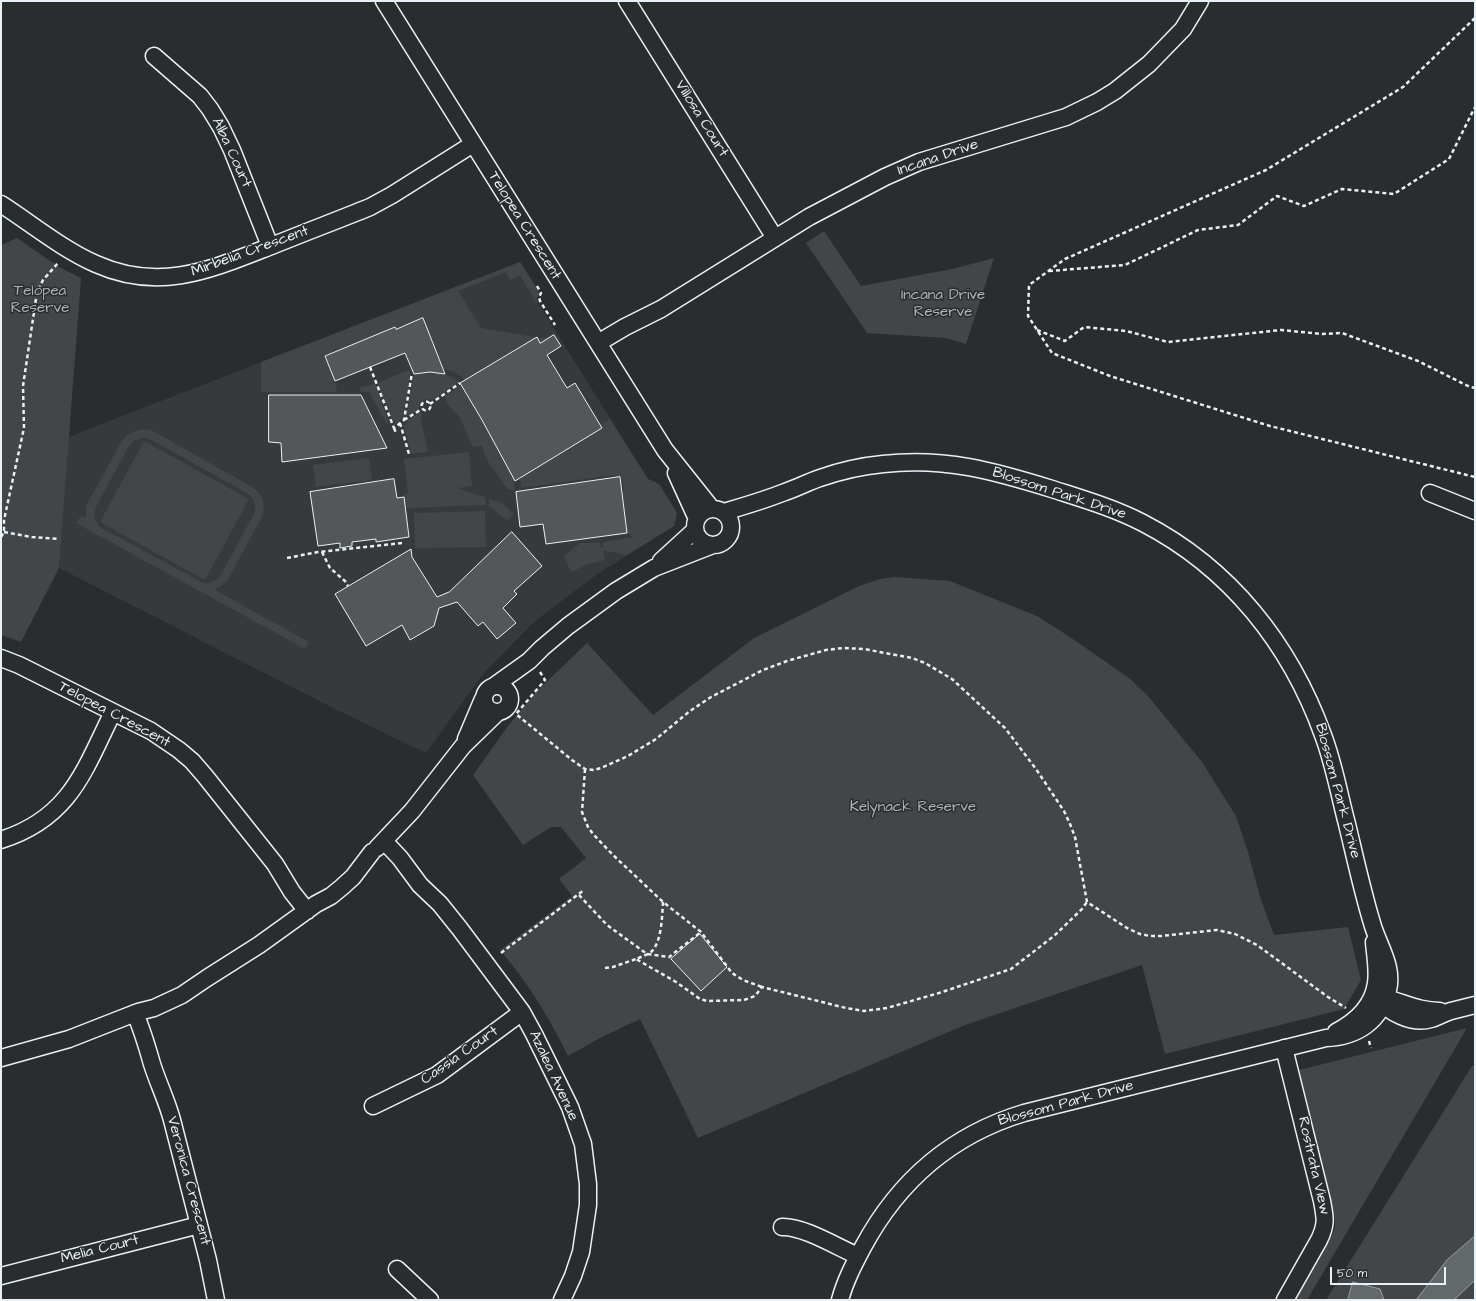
<!DOCTYPE html>
<html>
<head>
<meta charset="utf-8">
<style>
  body { margin:0 }
  #map { position:relative; width:1476px; height:1301px; overflow:hidden; background:#2a2d2e; font-family:"Architects Daughter",sans-serif }
  canvas { display:block }
  .frame { position:absolute; inset:0; border:2px solid #e8f1f8; pointer-events:none }
  .scale { position:absolute; left:1330px; top:1267px; width:116px; height:18px; box-sizing:border-box; border:2px solid #e8f1f8; border-top:0; padding-left:5px; font-size:12px; line-height:14px; white-space:nowrap; color:#e8f1f8; -webkit-text-stroke:3px #2a2d2e; paint-order:stroke }
</style>
</head>
<body>
<div id="map">
<canvas width="1476" height="1301"></canvas>
<div class="frame"></div>
<div class="scale">50 m</div>
</div>
<script>
const g = document.querySelector('canvas').getContext('2d');
g.lineJoin = 'round';
function fill(path, color) { g.fillStyle = color; g.fill(path, 'evenodd'); }
function stroke(path, color, width, dash) { g.strokeStyle = color; g.lineWidth = width; g.lineCap = dash ? 'butt' : 'round'; g.setLineDash(dash || []); g.stroke(path); }
function drawText(font, color, halo, rows, align = 'center') {
  g.font = font + ' "Architects Daughter",sans-serif'; g.lineWidth = 3; g.setLineDash([]); g.textBaseline = 'middle'; g.strokeStyle = halo; g.fillStyle = color; for (const [text, x, y, turn = 0] of rows) {
    g.save(); g.translate(x, y); g.rotate((+turn || 0) * Math.PI / 180); g.textAlign = isNaN(turn) ? turn : align; if (halo) g.strokeText(text, 0, 0); g.fillText(text, 0, 0); g.restore();
  }
}
fill(new Path2D(`
  M520,262L539,292L537,298L538,303L648,479L659,484L677,513L674,526L599,573L548,611L532,624L483,674L426,753L335,709L59,568L68,437Z`), '#363a3b');
fill(new Path2D(`
  M824,231L861,286L952,269L994,258L966,344L946,338L867,333L806,243Z
  M17,238L59,267L81,278L59,568L21,642L1,635V245Z
  M520,262L539,292L537,298V304L520,275L510,280L506,272L458,291L481,328L540,338H544L554,335L540,343L537,337L465,380L457,373L439,367L437,354L423,318L396,329L395,327L325,355L336,387L337,392H261V362Z
  M409,370L410,374L403,416L396,424L390,416L378,383Z
  M430,372C440,373 452,375 459,382L434,399L423,400L419,404V407C417,411 413,415 408,415L407,412L414,374Z
  M375,384L388,420V426L369,392H360V387Z
  M461,385L482,421L514,479L515,490L509,489L505,486L487,460L482,446L473,447C467,437 465,426 459,417C454,409 446,406 445,396Z
  M419,413H422L421,420L428,452L411,454L404,426L408,420Z
  M610,419L648,479L659,484L677,513L674,526L627,555L603,550L605,560L589,564L571,572L564,556L580,543H600L602,549L604,542L633,537L627,533L622,492L624,491L623,484L614,475L521,488L520,478L602,428L600,425Z
  M146,429L151,430L254,488C263,495 265,504 263,515L227,581L215,590L309,642L305,649L76,523L81,516L86,518V509L87,504L122,441C128,433 135,430 146,429ZM141,438H148L250,495C254,501 256,505 255,512L220,576C215,582 210,583 203,583L100,527C94,519 93,514 97,505L129,446L134,441Z
  M144,441L249,499L205,580L100,522Z
  M469,452L472,486L458,488L474,494L485,497L486,505L405,508L404,494L410,493H408L404,459Z
  M369,458L372,480L316,487L313,465Z
  M489,499L501,502L514,514L508,521L489,506Z
  M485,511L486,547L415,548L414,513Z
  M894,577L950,581L1037,616L1070,637L1129,678L1148,696L1202,762L1236,816L1248,852L1261,900L1274,935L1348,927L1361,980L1344,1009L1165,1054L1142,965L965,1025L698,1138L640,1019L602,1037L568,1056C549,1017 528,983 500,950L572,896L559,879L586,858L561,827H551L523,845L473,775L508,726L535,693L587,643L653,715L754,638L859,586L880,579Z
  M1467,1028L1307,1300H1295L1332,1236L1335,1228V1220L1299,1070Z
  M1475,1065V1300H1326L1472,1066Z`), '#424648');
const water = new Path2D(`
  M1475,1236V1280L1454,1300H1416L1447,1260Z
  M1353,1282L1380,1289L1384,1300H1348Z`);
fill(water, '#63686b');
stroke(water, '#989fa3', 1);
const building = new Path2D(`
  M423,318L445,374L430,372L414,374L405,353L335,381L325,356L395,327L396,329Z
  M554,335L561,346L547,355L567,388L575,383L602,428L515,481L482,420L460,383L537,337L540,343Z
  M269,395H361L387,448L282,462L281,443L269,442Z
  M620,477L627,533L546,544L543,524L520,527L516,492Z
  M394,479L397,498L404,497L409,537L376,542V539L352,542V546L340,548V543L318,546L310,492Z
  M512,532L542,566L514,591L517,594L503,608L516,623L497,639L483,622L478,626L457,602L439,608L434,626L410,640L402,625L366,646L335,594L411,549L412,557L437,597L449,592Z
  M700,934L727,967L701,991L671,959Z`);
fill(building, '#535759');
stroke(building, '#e8f1f8', 1);
const minor = new Path2D(`
  M384,1L665,450L712,509
  M627,1L775,238
  M154,56L200,96L210,109L221,127L232,150L270,246
  M1,204C32,224 62,249 96,264C161,293 212,269 274,245C306,232 338,220 370,207L392,195L473,144
  M598,343L625,327L661,309L809,217L885,177L919,162L1066,117L1097,102L1115,91L1149,64L1183,29L1200,1
  M676,473L697,519
  M1430,493L1475,511
  M695 527a18 18 0 1 1 36 0a18 18 0 1 1-36 0Z
  M724,512C744,506 765,500 785,492C797,488 808,482 820,478C840,471 862,466 883,464C945,457 994,471 1052,489C1083,499 1114,508 1143,523C1230,568 1290,644 1323,735C1334,764 1339,794 1347,824C1355,857 1362,890 1372,923C1378,945 1394,966 1388,990C1381,1021 1357,1037 1326,1038L1024,1113C951,1135 899,1180 863,1247C854,1264 845,1281 840,1300
  M661,561L695,530
  M1,658L19,665L151,731L179,750L192,761L205,776L275,864L292,892L307,911
  M484 699a13 13 0 1 1 26 0a13 13 0 1 1-26 0Z
  M494,686L529,661L542,648L568,626L616,591L654,568L713,545
  M466,739L483,699
  M1,840C70,818 84,771 113,712
  M384,841L400,858L420,885L440,904L460,929L522,1012L534,1034L570,1107L583,1144L588,1184V1205L581,1252L573,1276L562,1300
  M377,848L412,811L463,746L497,713
  M1376,996C1400,1000 1416,1011 1440,1011
  M1376,998C1389,1012 1411,1025 1431,1019C1438,1017 1444,1013 1451,1011C1459,1009 1467,1007 1475,1005
  M135,1013C142,1030 147,1046 152,1064C158,1083 167,1101 172,1120L208,1260L216,1300
  M1336,1032C1355,1022 1373,1006 1376,983C1378,970 1375,955 1374,942
  M1284,1048L1322,1201C1325,1217 1327,1224 1319,1240L1285,1300
  M1,1058L69,1039L138,1012L154,1008L182,995L207,978L259,945L316,904L331,896L342,887L353,877L372,852
  M373,1106L437,1075L522,1012
  M782,1227C803,1226 837,1247 858,1256
  M397,1269L430,1300
  M1,1276L199,1225`);
stroke(minor, '#e8f1f8', 19);
stroke(new Path2D(`
  M1475,18L1403,87L1266,170L1065,259L1029,285L1028,316L1052,353L1110,376L1270,426L1475,477
  M1049,271L1125,265L1198,230L1238,225L1277,196L1304,206L1342,189L1394,194L1449,159L1475,107
  M537,286L541,293L539,297L540,301L555,325
  M1037,330L1065,341L1084,327L1126,331L1168,342L1281,330L1322,334L1342,333L1418,361L1470,387L1475,388
  M370,367L394,428L404,420L412,373
  M421.5 406a4.5 4.5 0 1 1 9 0a4.5 4.5 0 1 1-9 0Z
  M430,404L460,383
  M404,420L422,409
  M400,423L409,454
  M394,428L396,433
  M4,532L32,537L59,539
  M1,537L4,532V520L24,428L23,386L37,292L43,280L58,263
  M322,552L330,568L345,581L348,586
  M287,558L318,552L403,543
  M540,672L545,680L516,714L572,760L585,769L594,770L601,768L628,756L656,739L690,711L711,697L763,670L787,661L826,650L843,648L864,649L912,658L925,663L952,679L1005,728L1036,769L1064,811L1070,824L1075,837L1087,902L1127,928L1140,934L1150,936H1161L1217,930L1235,934L1257,945L1328,997L1346,1008
  M585,769L582,812L588,827L593,834L613,855L663,902L701,932L732,973L743,980L762,987
  M579,895L607,925L647,954L669,957L701,932
  M663,902C662,916 662,942 651,952C646,955 641,957 636,959L676,982L700,999L707,1001L744,1000L755,996L762,987L846,1008L864,1011L887,1008L939,993L1011,969L1054,936L1082,909L1087,902
  M501,953L584,890
  M605,968L613,967L636,959
  M1369,1041L1371,1048`), '#e8f1f8', 2.5, [4, 3]);
stroke(minor, '#2a2d2e', 16);
drawText('15px', '#e8f1f8', '#2a2d2e', [
  ["Villosa Court",701,119,58],
  ["Alba Court",231,153,65],
  ["Incana Drive",938,158,-19],
  ["Telopea Crescent",524,226,58],
  ["Mirbelia Crescent",250,252,-20],
  ["Blossom Park Drive",1059,494,18],
  ["Telopea Crescent",114,715,28],
  ["Blossom Park Drive",1337,791,75],
  ["Cassia Court",460,1056,-35],
  ["Azalea Avenue",553,1076,65],
  ["Blossom Park Drive",1066,1104,-15],
  ["Rostrata View",1313,1166,77],
  ["Veronica Crescent",188,1181,75],
  ["Melia Court",100,1250,-14]
]);
drawText('15px', '#aeb5ba', '#2a2d2e', [
  ["Telopea",40,292],
  ["Reserve",40,309],
  ["Incana Drive",943,296],
  ["Reserve",943,313],
  ["Kelynack Reserve",913,808]
]);
</script>
</body>
</html>
